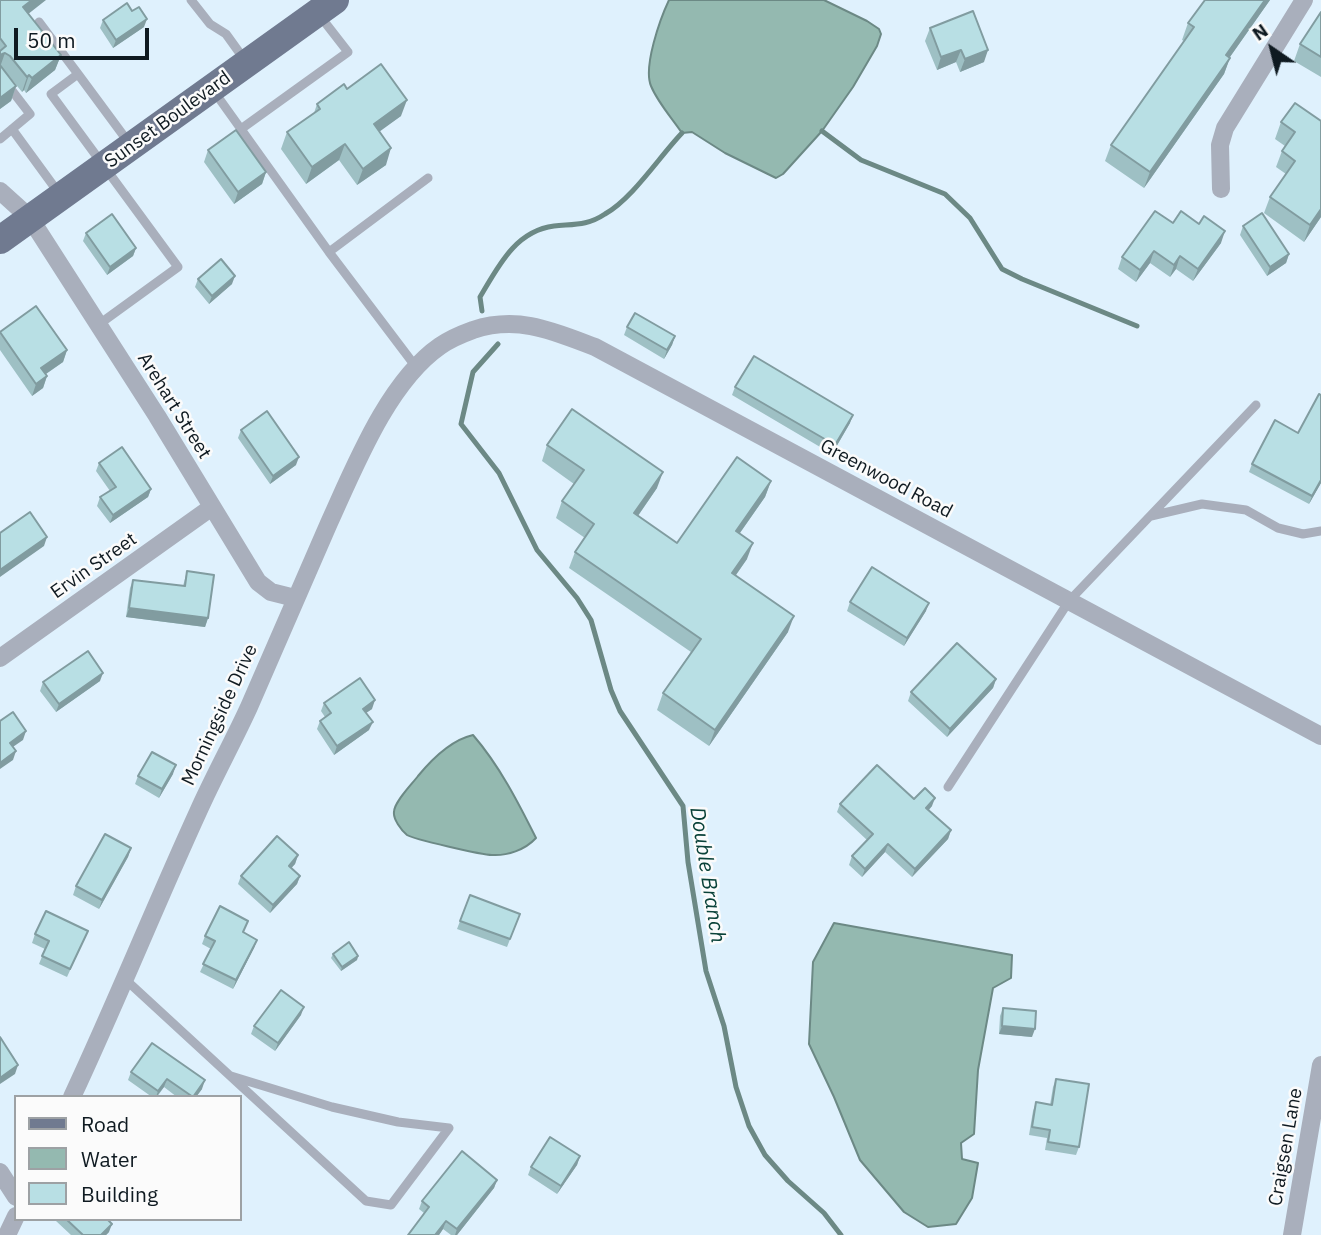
<!DOCTYPE html>
<html>
<head>
<meta charset="utf-8">
<style>
  body { margin:0 }
  #map { position:relative; width:1321px; height:1235px; overflow:hidden; background:#dff1fd; font-family:"IBM Plex Sans",sans-serif }
  canvas { display:block }
  .legend { position:absolute; left:14px; top:1095px; width:228px; height:126px; box-sizing:border-box; background:#fbfbfb; border:2px solid #9da1a4; margin:0; padding:9px 12px; list-style:none; font-size:21px; color:#0f1a21 }
  .legend li { display:flex; align-items:center; gap:14px; height:35px }
  .legend b { width:35px; border:2px solid #9da1a4 }
  .north { position:absolute; left:1237px; top:14px; width:70px; height:70px; -webkit-text-stroke:5px #fbfbfb; paint-order:stroke; rotate:325deg; font-size:19px; font-weight:700; line-height:28px; text-align:center; color:#0f1a21 }
  .north::after { content:''; display:block; margin:auto; width:24px; height:32px; background:#0f1a21; clip-path:polygon(50% 0,100% 100%,50% 72%,0 100%) }
  .scale { position:absolute; left:14px; top:28px; width:135px; height:32px; box-sizing:border-box; border:4px solid #0f1a21; border-top:0; padding-left:9px; font-size:21px; line-height:24px; white-space:nowrap; color:#0f1a21; -webkit-text-stroke:5px #fbfbfb; paint-order:stroke }
</style>
</head>
<body>
<div id="map">
<canvas width="1321" height="1235"></canvas>
<ul class="legend">
<li><b style="height:9px;background:#707a90"></b>Road</li>
<li><b style="height:19px;background:#94b9b0"></b>Water</li>
<li><b style="height:19px;background:#b8dfe4"></b>Building</li>
</ul>
<div class="north">N</div>
<div class="scale">50 m</div>
</div>
<script>
const g = document.querySelector('canvas').getContext('2d');
g.lineJoin = 'round';
function fill(path, color) { g.fillStyle = color; g.fill(path, 'evenodd'); }
function stroke(path, color, width, dash) { g.strokeStyle = color; g.lineWidth = width; g.lineCap = dash ? 'butt' : 'round'; g.setLineDash(dash || []); g.stroke(path); }
function drawText(font, color, halo, rows, align = 'center') {
  g.font = font + ' "IBM Plex Sans",sans-serif'; g.lineWidth = 5; g.setLineDash([]); g.textBaseline = 'middle'; g.strokeStyle = halo; g.fillStyle = color; for (const [text, x, y, turn = 0] of rows) {
    g.save(); g.translate(x, y); g.rotate((+turn || 0) * Math.PI / 180); g.textAlign = isNaN(turn) ? turn : align; if (halo) g.strokeText(text, 0, 0); g.fillText(text, 0, 0); g.restore();
  }
}
const water = new Path2D(`
  M669,0H824L867,21L879,29L881,34L877,46L853,87L822,131L783,174L776,178L725,153L692,132L682,133C672,118 658,103 651,86C643,67 660,19 669,0Z
  M473,735C499,765 518,802 536,838C525,850 507,856 492,855C482,855 413,839 407,835C401,830 393,819 394,812C394,802 412,784 418,776C432,759 451,740 473,735Z
  M834,923L1012,955L1011,978L993,988L978,1070L974,1134L961,1143L962,1159L978,1163L972,1198L956,1224L928,1227L904,1212L860,1160L834,1097L809,1044L813,962Z`);
fill(water, '#94b9b0');
stroke(water, '#6c8985', 2);
stroke(new Path2D(`
  M822,131L861,160L945,194L970,218L1002,269L1022,279L1137,326
  M482,311L480,297C498,267 515,231 554,226C574,224 587,226 605,214C633,198 659,157 682,133
  M498,344L473,372L461,424L499,473L537,550L577,598L591,620L611,690L620,711L683,806L688,862L706,971L724,1026L736,1087L749,1126L765,1155L788,1181L824,1213L841,1235`), '#6c8985', 5);
stroke(new Path2D(`
  M191,0L210,24L226,34L244,59
  M39,22L78,74L51,94L178,267L98,325
  M78,74L129,143
  M0,75L30,114L0,139
  M213,90L329,252L428,178
  M12,129L58,192
  M241,129L348,52L320,16
  M329,252L416,367
  M1151,516L1202,504L1246,510L1278,528L1303,534L1321,531
  M948,787L1069,601L1256,405
  M126,980L366,1201L391,1205L449,1128L398,1122L332,1107L231,1076`), '#a9afbc', 9);
stroke(new Path2D(`
  M1221,189L1220,145L1225,128L1304,0
  M0,191L30,218L157,416L258,582L271,592L295,598
  M0,658L212,507
  M72,1097C116,1003 155,906 198,812C214,776 233,742 249,707C276,646 302,584 329,523C355,466 388,382 440,346C450,339 462,334 473,330C518,315 553,331 595,347L1321,736
  M0,1172L16,1197
  M7,1235L16,1216
  M1292,1235L1321,1065`), '#a9afbc', 18);
stroke(new Path2D(`
  M0,240L335,0`), '#707a90', 28);
fill(new Path2D(`
  M0,0L28,14L61,55L55,70L26,93L24,90L22,92L4,70L16,86L11,101L0,109Z
  M1205,0H1270L1230,57L1224,74L1144,188L1105,161L1111,145L1184,41L1182,40L1188,23Z
  M132,11L144,27L113,48L100,28L103,20Z
  M1321,12V77L1294,61L1300,44Z
  M930,28L984,62L960,72L956,62L937,70L925,41Z
  M317,104L401,116L379,131L386,165L357,185L339,160L306,184L281,149L287,132L314,113Z
  M1321,121V217L1304,242L1264,213L1270,197L1286,174L1276,167L1282,151L1285,146L1275,139L1281,122Z
  M208,150L266,172L262,184L234,204L204,162Z
  M1173,223L1221,243L1193,281L1176,269L1170,277L1150,263L1136,282L1118,269L1122,257Z
  M1243,226L1289,254L1286,263L1267,276L1240,235Z
  M86,233L136,248L133,256L107,275L83,241Z
  M198,279L232,284L209,304L195,287Z
  M627,327L675,336L672,345L664,359L624,335Z
  M0,332L67,350L63,362L46,374L47,376L43,388L32,396L0,350Z
  M735,387L850,423L832,454L732,395Z
  M1321,395V483L1309,504L1249,472L1252,464L1298,433Z
  M241,430L296,465L270,484L238,438Z
  M547,445L657,488L638,516L677,543L771,481L765,497L740,533L747,559L736,575L788,632L709,746L657,710L663,693L691,652L569,568L575,552L585,538L556,518L562,501L574,484L542,461Z
  M99,463L151,489L148,497L110,523L97,506L100,497L110,491L96,471Z
  M187,571L208,618L205,627L126,617L130,588L133,580L183,586Z
  M850,602L926,611L904,646L847,611Z
  M996,679L993,688L947,737L908,701L911,692Z
  M100,681L56,712L40,691L43,682Z
  M324,703L372,709L366,713L369,730L334,755L317,729L320,721L325,717L321,711Z
  M173,774L159,798L135,784L138,776Z
  M914,799L932,806L929,810L951,830L948,839L912,877L885,852L862,877L849,865L852,856L867,840L837,812L840,804Z
  M131,848L128,857L99,909L73,895L76,886Z
  M298,855L295,864L291,868L300,876L297,884L270,913L238,884L241,876Z
  M470,895L520,914L507,947L457,929Z
  M88,931L67,977L39,964L45,949L32,943L35,934Z
  M244,932L257,940L254,948L233,989L200,972L211,949L202,944L205,936Z
  M333,954L358,956L357,960L341,971L331,958Z
  M1003,1008L1032,1037L999,1034L1000,1016Z
  M301,1015L275,1051L251,1034L254,1026Z
  M152,1043L202,1089L196,1097H177L164,1087L157,1097H152L128,1080L131,1072Z
  M1056,1079L1079,1147L1076,1155L1045,1150L1047,1138L1029,1135L1033,1111L1036,1102L1050,1105L1053,1087Z
  M580,1156L577,1165L557,1194L528,1175L531,1167Z
  M497,1180L494,1188L457,1235H451L443,1229L439,1235H408L424,1213L419,1209L422,1201Z
  M57,1219H107L109,1232L106,1235H71L56,1221Z`), '#9ec0c4');
fill(new Path2D(`
  M32,0H46L18,22L23,7Z
  M1265,0H1270L1220,71L1226,55Z
  M147,19L144,27L113,48L116,40Z
  M961,50L956,62L937,70L941,57Z
  M988,50L984,62L960,72L965,59Z
  M5,53L0,67V57L2,54Z
  M61,55L55,70L26,93L32,78Z
  M1230,58L1224,74L1144,188L1150,172Z
  M29,75L24,90L22,92L27,77Z
  M16,86L11,101L0,109V98Z
  M407,100L401,116L368,140L374,124Z
  M345,144L339,160L306,184L312,167Z
  M391,148L386,165L357,185L363,169Z
  M266,172L262,184L234,204L238,192Z
  M1321,209V217L1304,242L1310,225Z
  M1225,231L1221,243L1193,281L1198,269Z
  M136,248L133,256L107,275L110,267Z
  M1154,251L1150,263L1136,282L1140,270Z
  M1289,254L1286,263L1267,276L1270,267Z
  M1180,256L1176,269L1170,277L1174,265Z
  M235,276L232,284L209,304L212,296Z
  M675,336L672,345L664,359L667,350Z
  M67,350L63,362L37,380L41,368Z
  M47,376L43,388L32,396L36,384Z
  M853,415L850,423L832,454L835,445Z
  M299,457L296,465L270,484L273,476Z
  M663,472L657,488L628,530L634,513Z
  M1321,480V483L1309,504L1312,496Z
  M771,481L765,497L730,547L736,531Z
  M151,489L148,497L110,523L113,515Z
  M47,537L44,546L0,577V570Z
  M753,543L747,559L726,589L732,573Z
  M929,603L926,611L904,646L907,638Z
  M129,608L208,618L205,627L126,617Z
  M794,616L788,632L709,746L715,730Z
  M103,673L100,681L56,712L59,704Z
  M996,679L993,688L947,737L950,729Z
  M375,700L372,709L360,717L363,709Z
  M373,722L369,730L334,755L337,746Z
  M26,731L23,740L7,751L10,743Z
  M16,751L13,760L0,769V763Z
  M176,765L173,774L159,798L162,789Z
  M935,798L932,806L923,816L926,808Z
  M951,830L948,839L912,877L915,869Z
  M888,844L885,852L862,877L865,869Z
  M131,848L128,857L99,909L102,900Z
  M298,855L295,864L286,874L289,866Z
  M300,876L297,884L270,913L273,905Z
  M257,940L254,948L233,989L236,980Z
  M358,956L357,960L341,971L342,967Z
  M304,1007L301,1015L275,1051L278,1043Z
  M1002,1026L1035,1029L1032,1037L999,1034Z
  M18,1065L15,1074L0,1084V1078Z
  M167,1079L164,1087L156,1097L158,1091Z
  M205,1080L202,1089L196,1097H193Z
  M580,1156L577,1165L557,1194L561,1186Z
  M497,1180L494,1188L457,1235H455L457,1229Z
  M446,1221L443,1229L439,1235H435Z
  M112,1224L109,1232L106,1235H101Z`), '#819ca0');
const building = new Path2D(`
  M0,0H32L23,7L61,55L32,78L29,75L27,77L10,56L5,53L2,54L0,57V51L6,46L0,38Z
  M1205,0H1265L1226,55L1230,58L1150,172L1111,145L1194,27L1188,23Z
  M127,3L132,11L139,7L147,19L116,40L103,20Z
  M973,11L988,50L965,59L961,50L941,57L930,28Z
  M1321,12V57L1300,44Z
  M381,64L407,100L374,124L391,148L363,169L345,144L312,167L287,132L320,109L317,104L344,84L347,89Z
  M0,65L16,86L0,98Z
  M1295,103L1321,121V209L1310,225L1270,197L1295,161L1282,151L1295,132L1281,122Z
  M236,130L266,172L238,192L208,150Z
  M1155,211L1173,223L1181,211L1199,224L1204,216L1225,231L1198,269L1180,256L1174,265L1154,251L1140,270L1122,257Z
  M1262,213L1289,254L1270,267L1243,226Z
  M112,214L136,248L110,267L86,233Z
  M221,259L235,276L212,296L198,279Z
  M36,306L67,350L41,368L47,376L36,384L0,332Z
  M635,313L675,336L667,350L627,327Z
  M754,356L853,415L835,445L735,387Z
  M1319,394L1321,395V480L1312,496L1252,464L1275,420L1298,433Z
  M572,409L663,472L634,513L677,543L737,457L771,481L736,531L753,543L732,573L794,616L715,730L663,693L701,639L575,552L594,524L562,501L584,470L547,445Z
  M267,411L299,457L273,476L241,430Z
  M122,447L151,489L113,515L100,497L116,487L99,463Z
  M30,512L47,537L0,570V533Z
  M872,567L929,603L907,638L850,602Z
  M187,571L214,575L208,618L129,608L133,580L185,586Z
  M957,643L996,679L950,729L911,692Z
  M88,651L103,673L59,704L43,682Z
  M360,678L375,700L363,709L373,722L337,746L320,721L331,713L324,703Z
  M13,712L26,731L10,743L16,751L0,763V721Z
  M152,752L176,765L162,789L138,776Z
  M877,765L914,799L925,788L935,798L926,808L951,830L915,869L888,844L865,869L852,856L873,834L840,804Z
  M105,834L131,848L102,900L76,886Z
  M277,836L298,855L289,866L300,876L273,905L241,876Z
  M470,895L520,914L510,939L460,921Z
  M220,906L248,921L243,932L257,940L236,980L203,964L215,941L205,936Z
  M46,911L88,931L70,969L42,956L49,941L35,934Z
  M349,942L358,956L342,967L333,954Z
  M281,990L304,1007L278,1043L254,1026Z
  M1003,1008L1036,1011L1035,1029L1002,1026Z
  M0,1037L18,1065L0,1078Z
  M152,1043L205,1080L193,1097L167,1079L158,1091L131,1072Z
  M1056,1079L1089,1084L1079,1147L1048,1142L1050,1130L1032,1127L1036,1102L1052,1105Z
  M550,1137L580,1156L561,1186L531,1167Z
  M462,1151L497,1180L457,1229L446,1221L435,1235H408L429,1207L422,1201Z
  M66,1219H107L112,1224L101,1235H83Z`);
fill(building, '#b8dfe4');
stroke(building, '#819ca0', 2);
drawText('19px', '#0f1a21', '#fbfbfb', [
  ["Sunset Boulevard",168,120,-36],
  ["Arehart Street",174,406,58],
  ["Greenwood Road",886,479,28],
  ["Ervin Street",94,566,-35],
  ["Morningside Drive",220,715,-65],
  ["Craigsen Lane",1286,1147,-80]
]);
drawText('italic 21px', '#0a4239', '#fbfbfb', [
  ["Double Branch",707,875,81]
]);
</script>
</body>
</html>
